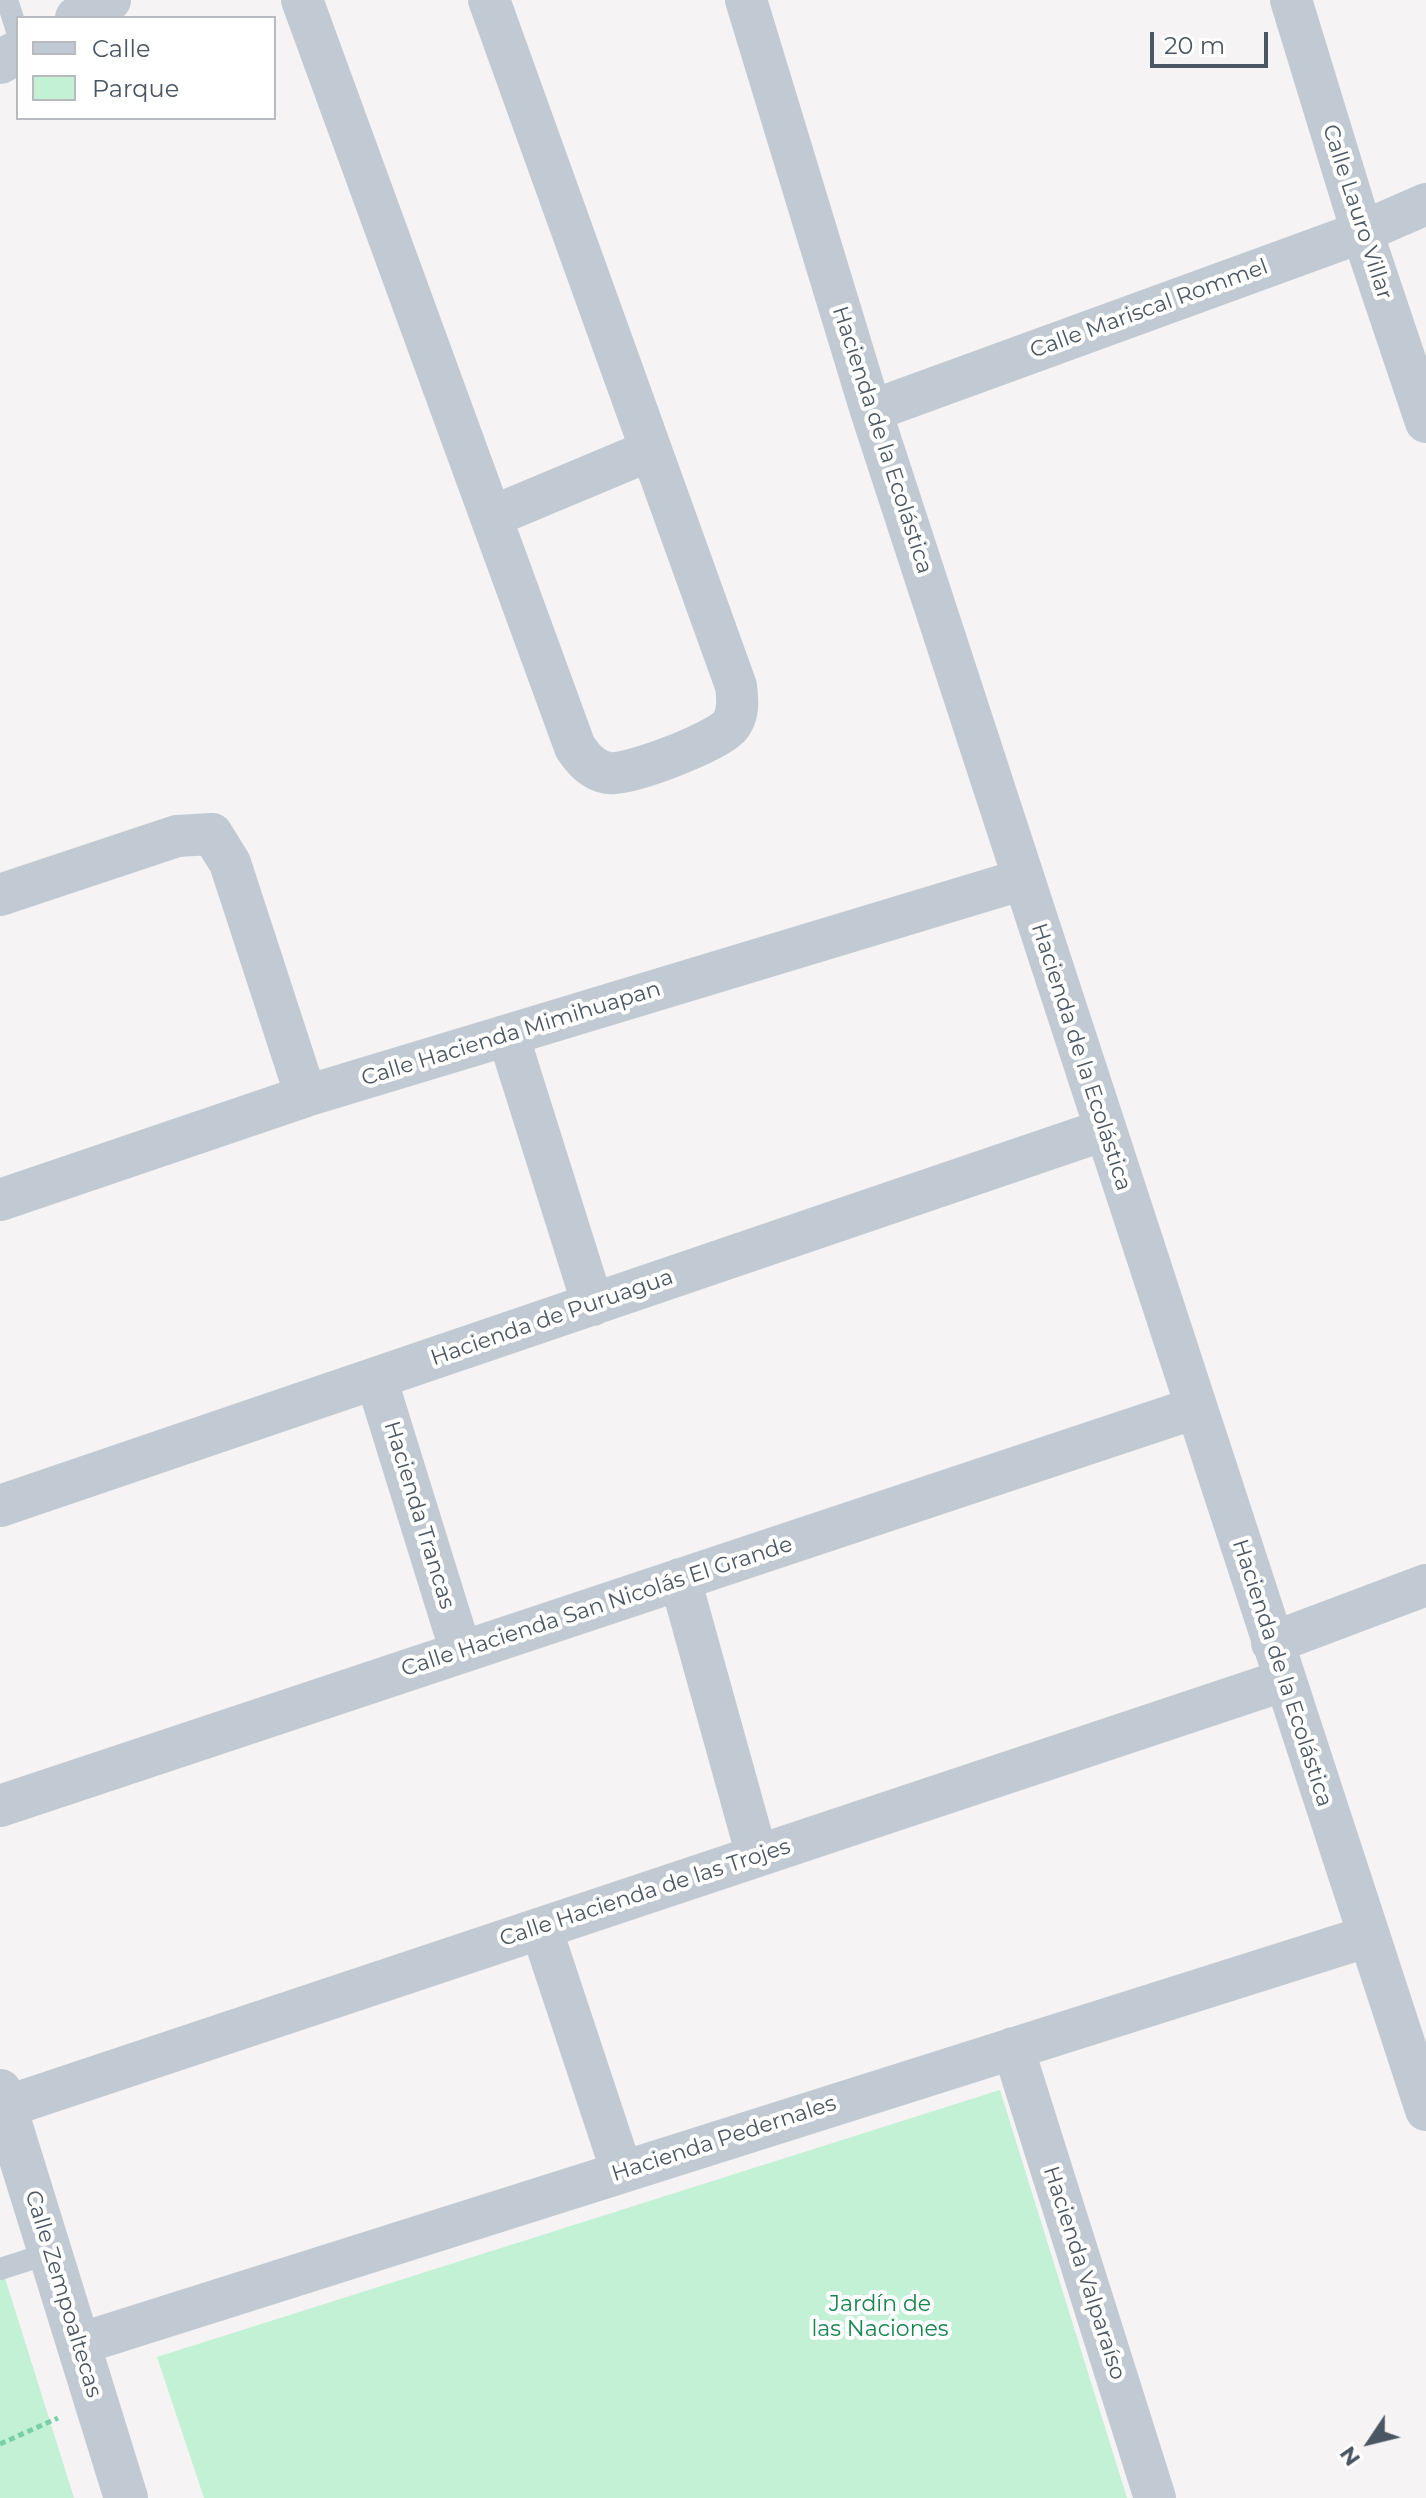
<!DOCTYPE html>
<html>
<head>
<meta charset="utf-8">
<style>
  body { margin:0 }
  #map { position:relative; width:1426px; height:2498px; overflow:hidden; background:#f5f3f3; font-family:Montserrat,sans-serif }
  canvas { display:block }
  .legend { position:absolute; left:16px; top:16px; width:260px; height:104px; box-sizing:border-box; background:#fff; border:2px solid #b7bbc0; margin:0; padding:10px 14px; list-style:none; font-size:24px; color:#4a5661 }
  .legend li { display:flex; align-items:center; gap:16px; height:40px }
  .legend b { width:40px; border:2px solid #b7bbc0 }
  .north { position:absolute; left:1330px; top:2402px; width:80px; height:80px; -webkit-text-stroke:6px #fff; paint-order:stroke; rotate:235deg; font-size:22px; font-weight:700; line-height:32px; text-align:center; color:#4a5661 }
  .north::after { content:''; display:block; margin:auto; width:28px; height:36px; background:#4a5661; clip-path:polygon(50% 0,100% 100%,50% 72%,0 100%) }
  .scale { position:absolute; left:1150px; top:32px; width:118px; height:36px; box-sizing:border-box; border:4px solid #4a5661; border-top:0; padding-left:10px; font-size:24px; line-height:28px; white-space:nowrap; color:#4a5661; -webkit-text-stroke:6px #fff; paint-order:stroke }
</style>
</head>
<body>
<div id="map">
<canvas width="1426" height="2498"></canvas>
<ul class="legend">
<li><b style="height:10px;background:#c1cad2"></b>Calle</li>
<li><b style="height:22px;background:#c3f1d5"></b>Parque</li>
</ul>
<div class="north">N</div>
<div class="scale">20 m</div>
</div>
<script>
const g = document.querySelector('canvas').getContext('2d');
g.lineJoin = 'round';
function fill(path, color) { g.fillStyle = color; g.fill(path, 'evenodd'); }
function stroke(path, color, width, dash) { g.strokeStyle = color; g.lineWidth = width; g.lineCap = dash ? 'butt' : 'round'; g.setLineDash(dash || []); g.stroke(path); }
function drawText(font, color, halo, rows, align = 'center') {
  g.font = font + ' Montserrat,sans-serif'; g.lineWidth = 8; g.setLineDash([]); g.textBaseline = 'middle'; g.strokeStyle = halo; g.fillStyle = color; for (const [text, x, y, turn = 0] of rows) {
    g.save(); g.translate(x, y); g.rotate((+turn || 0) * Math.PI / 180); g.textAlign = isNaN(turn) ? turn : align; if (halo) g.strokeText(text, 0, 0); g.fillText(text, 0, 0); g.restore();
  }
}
fill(new Path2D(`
  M1000,2090L1127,2498H204L157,2357Z
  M0,2262L74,2498H0Z`), '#c3f1d5');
stroke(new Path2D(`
  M0,2444L58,2418`), '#7ad0a6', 5, [6, 4]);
stroke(new Path2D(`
  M7,0L18,34
  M0,2269L50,2253`), '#c1cad2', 22);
stroke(new Path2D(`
  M302,0L575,747C583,759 592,770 608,773C629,776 713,743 729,727C739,716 738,701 736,686L489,0
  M746,0L871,411L1426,2110
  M1291,0L1362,232L1426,422
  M871,411L1362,232L1426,204
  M491,517L651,450
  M0,895L177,836L212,834L230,863L306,1096
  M508,1035L593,1305
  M0,1200L306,1096L1024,879
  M376,1378L461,1652
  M0,1506L1104,1130
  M680,1579L757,1856
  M1272,1643L1426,1585
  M0,1806L1195,1408
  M541,1928L622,2172
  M1013,2048L1155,2498
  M5,2107L1285,1680
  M79,2344L1369,1936`), '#c1cad2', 42);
stroke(new Path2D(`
  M77,18L109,0
  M0,62L18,52
  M0,2091L126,2498`), '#c1cad2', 44);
drawText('22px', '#4a5661', '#fff', [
  ["Calle Lauro Villar",1357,212,72],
  ["Calle Mariscal Rommel",1149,309,-20],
  ["Hacienda de la Ecolástica",882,440,72],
  ["Calle Hacienda Mimihuapan",511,1034,-17],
  ["Hacienda de la Ecolástica",1081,1057,72],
  ["Hacienda de Puruagua",552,1318,-19],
  ["Hacienda Trancas",419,1515,73],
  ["Calle Hacienda San Nicolás El Grande",597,1607,-18],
  ["Hacienda de la Ecolástica",1282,1673,72],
  ["Calle Hacienda de las Trojes",645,1893,-18],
  ["Hacienda Pedernales",724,2139,-18],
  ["Hacienda Valparaíso",1084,2273,72],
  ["Calle Zempoaltecas",63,2294,73]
]);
drawText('22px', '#17864f', '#fff', [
  ["Jardín de",880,2305],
  ["las Naciones",880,2330]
]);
</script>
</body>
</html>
